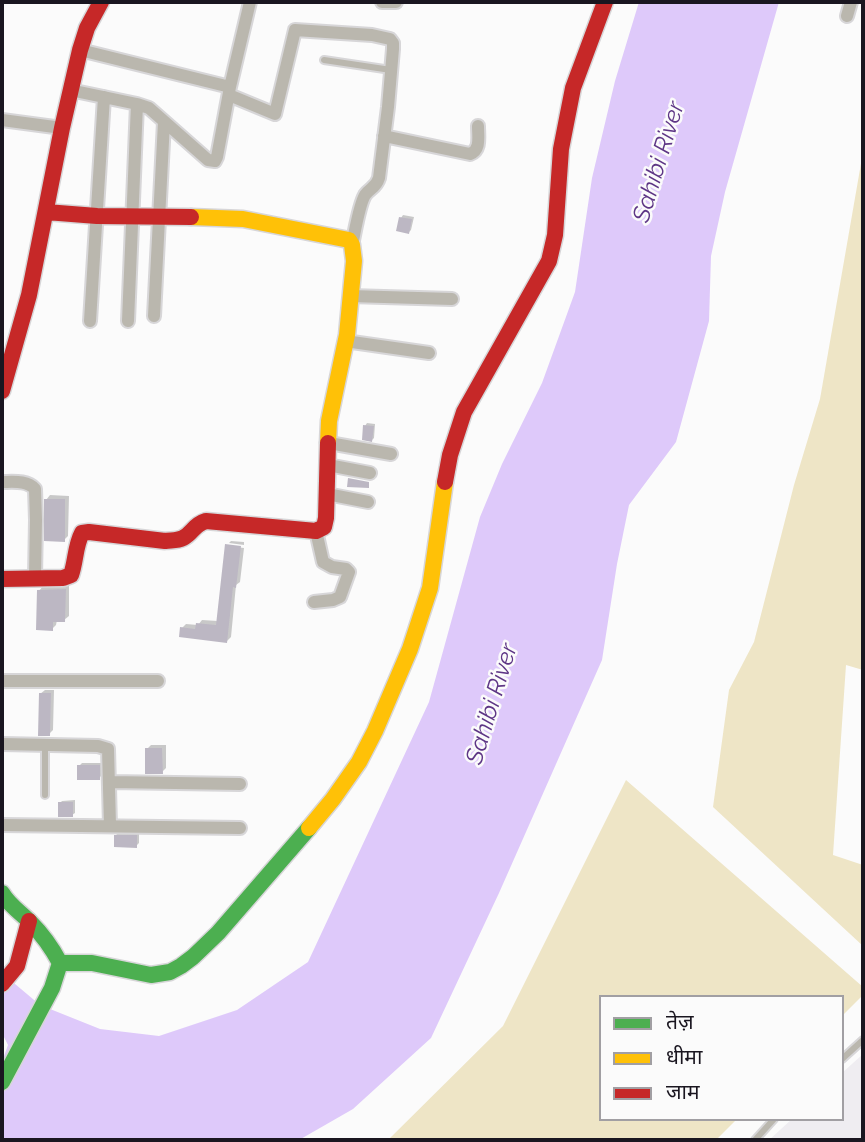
<!DOCTYPE html>
<html>
<head>
<meta charset="utf-8">
<style>
  body { margin:0 }
  #map { position:relative; width:865px; height:1142px; overflow:hidden; background:#fbfbfb; font-family:Raleway,"Noto Sans Devanagari",sans-serif }
  canvas { display:block }
  .frame { position:absolute; inset:0; border:4px solid #1a1620; pointer-events:none }
  .legend { position:absolute; left:599px; top:995px; width:245px; height:126px; box-sizing:border-box; background:#fbfbfb; border:2px solid #a19fa3; margin:0; padding:9px 12px; list-style:none; font-size:21px; color:#1a1620 }
  .legend li { display:flex; align-items:center; gap:14px; height:35px }
  .legend b { width:35px; border:2px solid #a19fa3 }
</style>
</head>
<body>
<div id="map">
<canvas width="865" height="1142"></canvas>
<div class="frame"></div>
<ul class="legend">
<li><b style="height:9px;background:#4caf50"></b>तेज़</li>
<li><b style="height:9px;background:#ffc107"></b>धीमा</li>
<li><b style="height:9px;background:#c62828"></b>जाम</li>
</ul>
</div>
<script>
const g = document.querySelector('canvas').getContext('2d');
g.lineJoin = 'round';
function fill(path, color) { g.fillStyle = color; g.fill(path, 'evenodd'); }
function stroke(path, color, width, dash) { g.strokeStyle = color; g.lineWidth = width; g.lineCap = dash ? 'butt' : 'round'; g.setLineDash(dash || []); g.stroke(path); }
function drawText(font, color, halo, rows, align = 'center') {
  g.font = font + ' Raleway,sans-serif'; g.lineWidth = 5; g.setLineDash([]); g.textBaseline = 'middle'; g.strokeStyle = halo; g.fillStyle = color; for (const [text, x, y, turn = 0] of rows) {
    g.save(); g.translate(x, y); g.rotate((+turn || 0) * Math.PI / 180); g.textAlign = isNaN(turn) ? turn : align; if (halo) g.strokeText(text, 0, 0); g.fillText(text, 0, 0); g.restore();
  }
}
fill(new Path2D(`
  M863,1054V1140H769L792,1119H842V1073Z`), '#efedf1');
fill(new Path2D(`
  M863,152V670L846,665L833,855L863,865V946L713,807L729,690L754,642L794,485L820,399Z
  M626,780L863,987V995L842,1016V997H601V1119H737L716,1140H388L503,1026Z`), '#eee5c6');
fill(new Path2D(`
  M639,2H779L725,192L711,256L709,321L676,442L629,505L617,564L602,660L499,893L431,1038L353,1109L299,1140H2V1057L4,1056L8,1045L2,1033V973L40,1005L100,1029L159,1036L237,1010L308,962L429,702L480,517L502,464L542,383L575,292L592,178L615,81Z`), '#dec9fa');
fill(new Path2D(`
  M403,215L414,217L411,230L409,232L401,218Z
  M367,423L375,424L374,438L372,440L365,426Z
  M50,495L69,496L68,536L64,540L46,500Z
  M231,541L244,542V545L229,543Z
  M228,544V546L244,548L240,582L236,585L231,637L227,641L182,628L186,624L198,625L202,620L218,621Z
  M69,585V616L64,620H57L56,625L52,629L39,591L43,586Z
  M45,690H54L53,730L49,734L40,694Z
  M151,745H166V768L162,772L147,749Z
  M82,763H101L102,775L99,778L79,766Z
  M75,800V813L72,815L60,803L62,801Z
  M118,833L139,834V843L136,846L115,836Z`), '#0003');
fill(new Path2D(`
  M399,217L412,219L409,234L396,231Z
  M363,425L374,426L372,442L362,440Z
  M348,478L369,482V488L347,487Z
  M44,499H65V542L44,541Z
  M225,544L241,546L236,588L233,587L227,643L179,637L180,627L195,629L196,623L216,625Z
  M66,589L65,622H53V631L36,630L37,590Z
  M39,693H51L50,736H38Z
  M145,748H162L163,774H145Z
  M77,765H100V780H77Z
  M58,802H73V817H58Z
  M114,835H137V848L114,847Z`), '#bcb7c3');
const lane = new Path2D(`
  M324,60L391,70
  M45,795V745
  M842,1059L863,1040
  M755,1140L774,1119`);
const street = new Path2D(`
  M382,2H396
  M847,16L851,2
  M230,87L250,2
  M70,90L137,104L149,108L208,160L215,161L217,157L230,87L80,50
  M229,95L275,114L295,30L372,35L390,39L393,43V49L388,107L379,178C376,188 370,188 365,195C359,205 355,232 352,245
  M2,120L62,128
  M384,136L470,154C481,150 478,137 478,126
  M350,296L452,299
  M154,316L164,122
  M90,321L104,97
  M128,321L137,104
  M345,341L429,353
  M329,443L391,454
  M328,465L370,473
  M2,482C13,482 27,480 35,489L36,520L35,577
  M327,494L368,502
  M314,602L333,600L340,597L349,572L346,569L332,567L323,562L316,531
  M2,681H158
  M2,744L98,746L108,749L110,826
  M110,782L240,784
  M2,825L240,828`);
const fast = new Path2D(`
  M2,893C9,905 20,912 30,922C42,934 52,948 60,963L52,988L2,1082
  M60,963H92L151,975L170,972L181,966L193,957L218,933L309,828`);
const slow = new Path2D(`
  M191,217L243,219L349,240L352,245L354,261L347,335L329,421L328,443
  M309,828L333,799L359,762L375,731L410,649L430,588L445,482`);
const jam = new Path2D(`
  M46,212L97,216L191,217
  M2,391L29,295L62,128L80,50L87,28L101,2
  M445,482L450,455L464,412L549,261L555,235L561,149L573,88L605,2
  M2,579L63,578L71,575C76,561 75,546 82,533L89,532L165,541C171,540 177,541 183,538C193,533 193,525 206,521L316,531L324,527L326,518L328,443
  M2,984L17,966L29,921`);
stroke(lane, '#d7d6d8', 10);
stroke(street, '#d7d6d8', 16);
stroke(fast, '#d7d6d8', 19);
stroke(slow, '#d7d6d8', 19);
stroke(jam, '#d7d6d8', 19);
stroke(lane, '#bab7ae', 6);
stroke(street, '#bab7ae', 12);
stroke(fast, '#4caf50', 16);
stroke(slow, '#ffc107', 16);
stroke(jam, '#c62828', 16);
drawText('italic 24px', '#5e3686', '#fbfbfb', [
  ["Sahibi River",659,162,-73],
  ["Sahibi River",492,704,-73]
]);
</script>
</body>
</html>
